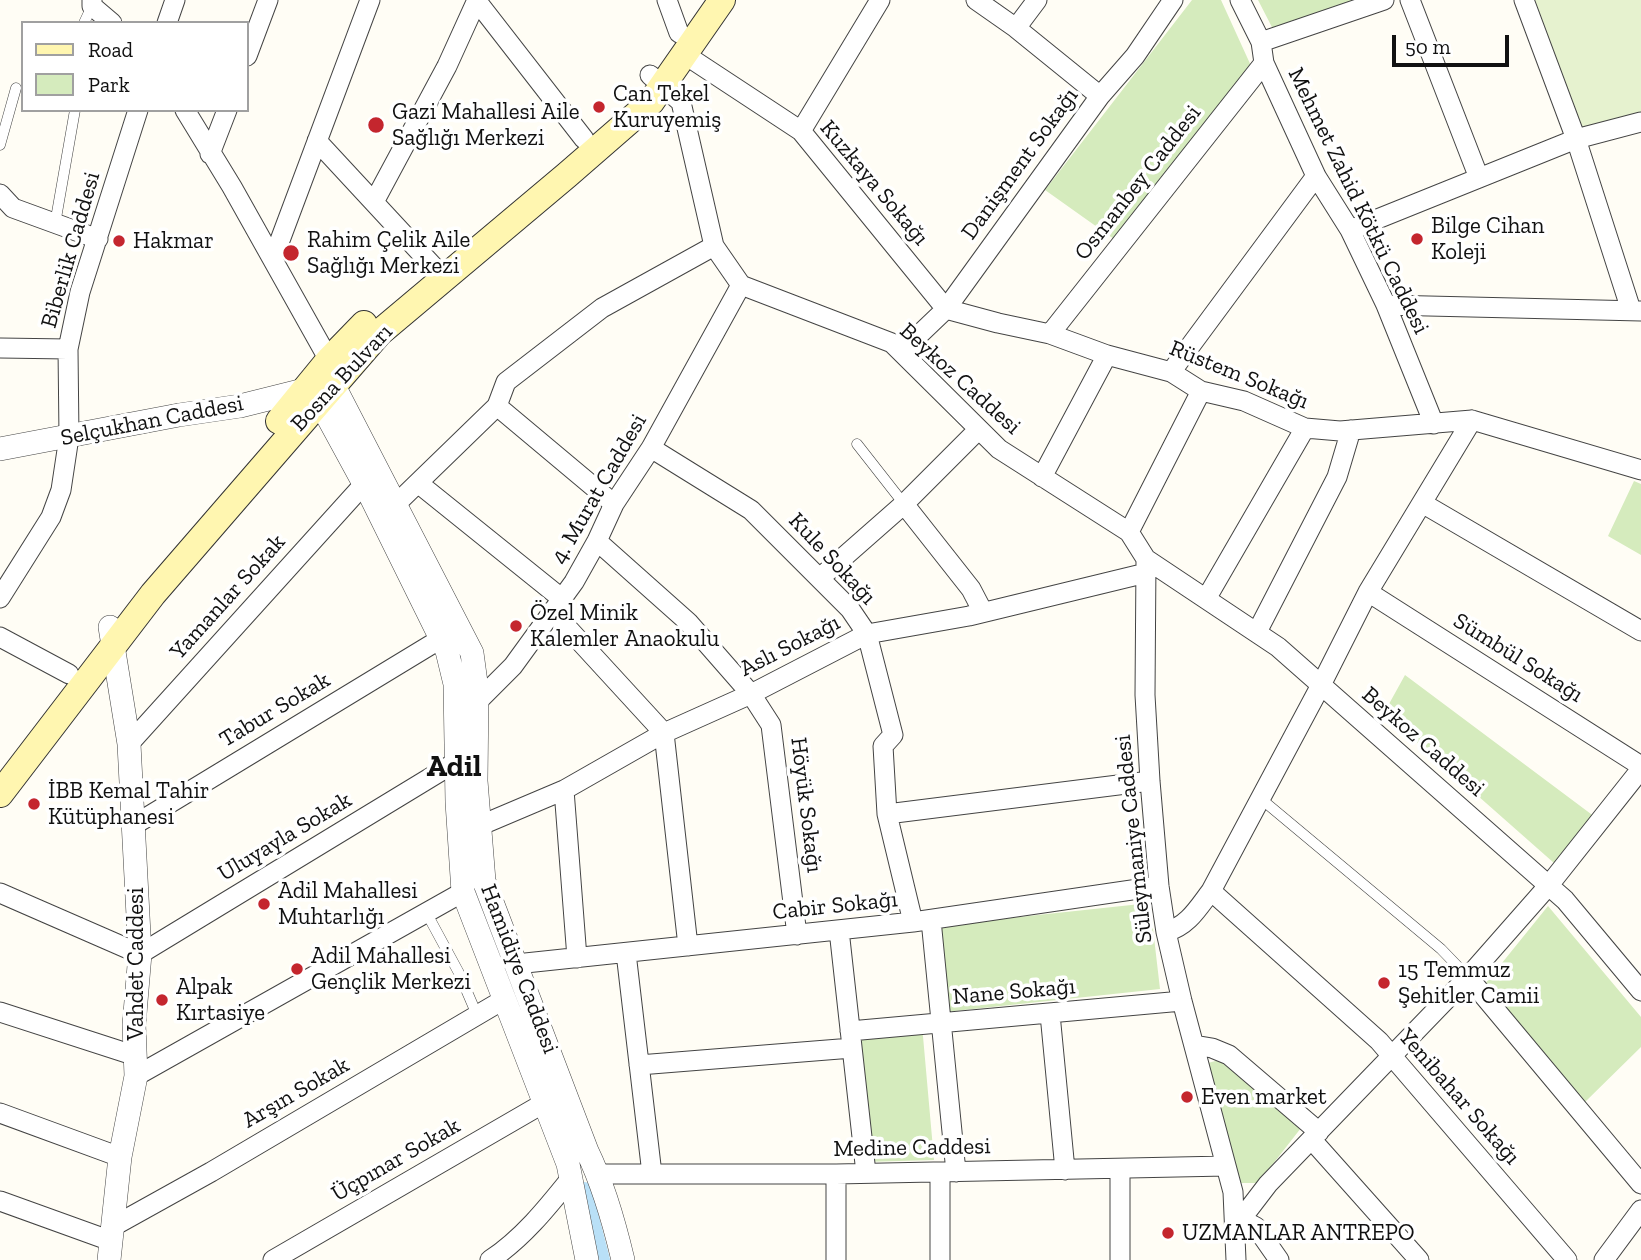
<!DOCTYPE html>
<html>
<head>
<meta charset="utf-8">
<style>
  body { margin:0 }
  #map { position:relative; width:1641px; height:1260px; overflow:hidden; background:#fffdf5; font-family:"Zilla Slab",serif }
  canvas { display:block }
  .legend { position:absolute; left:21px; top:21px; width:228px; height:91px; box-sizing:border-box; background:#fff; border:2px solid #a0a0a0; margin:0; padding:9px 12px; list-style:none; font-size:21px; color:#111 }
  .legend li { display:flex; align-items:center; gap:14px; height:35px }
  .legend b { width:35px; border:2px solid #a0a0a0 }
  .scale { position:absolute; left:1392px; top:35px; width:117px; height:32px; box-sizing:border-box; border:4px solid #111; border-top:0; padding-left:9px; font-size:21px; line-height:24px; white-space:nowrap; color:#111; -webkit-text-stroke:5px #fff; paint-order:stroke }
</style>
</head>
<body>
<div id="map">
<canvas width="1641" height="1260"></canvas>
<ul class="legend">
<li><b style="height:9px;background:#fff6b0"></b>Road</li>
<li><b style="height:19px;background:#d5ebbd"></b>Park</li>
</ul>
<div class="scale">50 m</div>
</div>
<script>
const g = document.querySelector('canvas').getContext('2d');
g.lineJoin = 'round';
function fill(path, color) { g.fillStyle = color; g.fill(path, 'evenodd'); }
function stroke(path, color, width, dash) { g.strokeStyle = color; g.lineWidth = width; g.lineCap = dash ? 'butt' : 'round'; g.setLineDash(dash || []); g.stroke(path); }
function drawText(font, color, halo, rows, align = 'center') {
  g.font = font + ' "Zilla Slab",serif'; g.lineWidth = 7; g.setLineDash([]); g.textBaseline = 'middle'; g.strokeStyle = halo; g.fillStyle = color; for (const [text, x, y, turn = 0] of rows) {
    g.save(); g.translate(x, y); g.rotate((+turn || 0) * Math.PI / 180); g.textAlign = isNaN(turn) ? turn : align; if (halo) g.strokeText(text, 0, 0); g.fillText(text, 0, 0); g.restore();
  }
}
fill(new Path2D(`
  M1192,0H1221L1252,68L1121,244L1045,190Z
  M1258,0H1359L1276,35Z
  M1634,481L1641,484V555L1608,536Z
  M1405,675L1595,817L1554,863L1384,713Z
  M1150,903L1160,989L945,1012L935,926Z
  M1548,906L1641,1017V1047L1584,1103L1485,984Z
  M922,1025L934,1160L864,1162L850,1040Z
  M1219,1060L1301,1128L1258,1183H1240L1208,1063Z`), '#d5ebbd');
fill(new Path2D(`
  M1535,0H1641V116L1582,136Z`), '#e6f2cf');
stroke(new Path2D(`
  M584,1190L602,1260`), '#b9e0f7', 16);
const service = new Path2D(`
  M84,23L92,6
  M0,145L16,88
  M55,224L75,110
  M857,444L904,504
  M1260,798L1441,949L1468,977
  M426,912L459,973L477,1015`);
const minor = new Path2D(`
  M92,0V6L112,23
  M476,0L584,139
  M667,0L679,33
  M976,0L1016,28L1100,96
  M1240,0L1261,42L1264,63L1316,176L1350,230L1386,305L1434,424
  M1410,0L1479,178
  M1524,0L1576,139L1631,310
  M167,23L175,0
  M1016,28L1037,0
  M1261,42L1384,0
  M684,54L801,131L946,309L998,323L1050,334L1107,355L1171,372L1201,391L1244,401L1305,428L1340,431L1472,420L1641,470
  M247,56L268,0
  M650,75L681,102L714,246L741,285L892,343L999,449L1129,532L1146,559L1278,647L1565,900L1641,991
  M185,110L232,187L329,360
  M801,131L880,0
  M317,141L444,278
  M210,154L227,110
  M0,194L13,208L98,239
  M374,202L447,66L477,0
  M1350,230L1576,139L1641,122
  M273,259L370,0
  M1386,305L1641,311
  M1050,334L1264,63
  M0,348L68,349
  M901,352L946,309L1100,96L1135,56L1173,0
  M1171,372L1316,176
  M497,406L614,504
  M651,448L751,510L850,609L867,634L893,735L883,746L887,814L913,922
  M1042,477L1107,355
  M418,483L561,598
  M1422,503L1641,631
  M396,504L497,406L506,382L602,308L714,246
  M904,504L971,589L983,612
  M1129,532L1201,391
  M597,541L688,622L751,694L771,725L797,935
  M1146,560L1145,695L1150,781L1159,886L1166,932L1182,1001L1233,1192L1236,1260
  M821,577L904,504L978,430
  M1368,592L1641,766
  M0,598L51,517L61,490L69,437L68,349L80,292L138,110
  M1206,599L1305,428
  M552,611L664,733L688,946
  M1257,632L1337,477L1351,430
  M0,637L69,674
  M477,702L513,666L574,582L597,541L614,504L651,448L741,285
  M129,744L364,484
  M564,790L577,958
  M887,814L1150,781
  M134,825L442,638
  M479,826L564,790L664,733L751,694L867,634L969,616L1146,573
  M1211,891L1379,1041L1567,1260
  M0,893L140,954L456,762
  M931,920L956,1172
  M839,930L866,1173
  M1166,932C1188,926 1198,908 1211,891L1321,685L1368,592L1472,420
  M626,953L652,1174
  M516,964L913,922L1159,886
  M1468,977L1641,1184
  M0,1012L136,1056
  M1050,1014L1065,1170
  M850,1031L1182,1001
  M1194,1045L1212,1048L1229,1055L1319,1132
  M639,1065L852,1048
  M136,1076L463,892
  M0,1113L120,1157
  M1312,1140L1419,1260
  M1120,1169V1260
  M940,1172V1260
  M599,1174H836L1226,1166
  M0,1201L111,1241
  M1235,1216L1256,1227L1279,1260
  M1242,1218L1268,1184L1468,977L1549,885L1641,769
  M112,1227L211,1172L503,1000
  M273,1260L544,1103
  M490,1260C522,1239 547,1208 571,1178
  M836,1260V1174
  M1604,1260L1641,1210`);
const tertiary = new Path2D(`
  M321,374L333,384L472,653L477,690L476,781L484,881L587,1151C604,1186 614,1222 623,1260
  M0,449L179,415L240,406L304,390L319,401L368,491L447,651L455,684L457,802L463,892L568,1164L587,1260
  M109,1260L120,1157L136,1076L134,1025L140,954L129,744L110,627`);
const secondary = new Path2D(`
  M279,421L329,360L364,324
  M0,794L153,594L379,333L567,175L651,102L722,0`);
stroke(service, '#444', 11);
stroke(minor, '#444', 21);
stroke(tertiary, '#444', 24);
stroke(secondary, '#333', 28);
stroke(service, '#fff', 10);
stroke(minor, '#fff', 19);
stroke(tertiary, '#fff', 23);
stroke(secondary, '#fff6b0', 26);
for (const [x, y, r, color] of [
  [599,107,7,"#c4262e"],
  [376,125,9,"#c4262e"],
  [1417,239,7,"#c4262e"],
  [119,241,7,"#c4262e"],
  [291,253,9,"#c4262e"],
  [516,626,7,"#c4262e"],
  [34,804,7,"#c4262e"],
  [264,904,7,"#c4262e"],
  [297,969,7,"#c4262e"],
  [1384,983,7,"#c4262e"],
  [162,1000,7,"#c4262e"],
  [1187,1097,7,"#c4262e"],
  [1168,1233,7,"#c4262e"]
]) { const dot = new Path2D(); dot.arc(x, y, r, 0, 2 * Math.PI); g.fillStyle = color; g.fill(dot); stroke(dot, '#fff', 2.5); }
drawText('23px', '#111', '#fff', [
  ["Can Tekel",613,94],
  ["Kuruyemiş",613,120],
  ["Gazi Mahallesi Aile",392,112],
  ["Sağlığı Merkezi",392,138],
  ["Bilge Cihan",1431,226],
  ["Koleji",1431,252],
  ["Rahim Çelik Aile",307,240],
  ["Sağlığı Merkezi",307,266],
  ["Hakmar",133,241],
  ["Özel Minik",530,613],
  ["Kalemler Anaokulu",530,639],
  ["İBB Kemal Tahir",48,791],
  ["Kütüphanesi",48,817],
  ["Adil Mahallesi",278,891],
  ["Muhtarlığı",278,917],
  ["Adil Mahallesi",311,956],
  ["Gençlik Merkezi",311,982],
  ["15 Temmuz",1398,970],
  ["Şehitler Camii",1398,996],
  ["Alpak",176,987],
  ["Kırtasiye",176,1013],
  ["Even market",1201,1097],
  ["UZMANLAR ANTREPO",1182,1233]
], 'left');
drawText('23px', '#111', '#fff', [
  ["Danişment Sokağı",1020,164,-54],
  ["Kuzkaya Sokağı",874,183,50],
  ["Osmanbey Caddesi",1138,183,-52],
  ["Mehmet Zahid Kötkü Caddesi",1358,201,64],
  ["Biberlik Caddesi",71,250,-74],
  ["Rüstem Sokağı",1239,375,22],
  ["Bosna Bulvarı",342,378,-47],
  ["Beykoz Caddesi",960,379,42],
  ["Selçukhan Caddesi",152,421,-11],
  ["4. Murat Caddesi",599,489,-60],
  ["Kule Sokağı",832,559,47],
  ["Yamanlar Sokak",228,597,-48],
  ["Aslı Sokağı",790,646,-27],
  ["Sümbül Sokağı",1518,658,32],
  ["Tabur Sokak",275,710,-31],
  ["Beykoz Caddesi",1423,742,41],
  ["Höyük Sokağı",806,805,83],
  ["Uluyayla Sokak",285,837,-31],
  ["Süleymaniye Caddesi",1134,839,-96],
  ["Cabir Sokağı",835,906,-6],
  ["Vahdet Caddesi",136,964,-90],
  ["Hamidiye Caddesi",519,969,69],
  ["Nane Sokağı",1014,992,-5],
  ["Arşın Sokak",296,1093,-30],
  ["Yenibahar Sokağı",1459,1097,49],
  ["Medine Caddesi",912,1148,-1],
  ["Üçpınar Sokak",396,1160,-30]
]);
drawText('bold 30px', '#111', '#fff', [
  ["Adil",454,767]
]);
</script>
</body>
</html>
